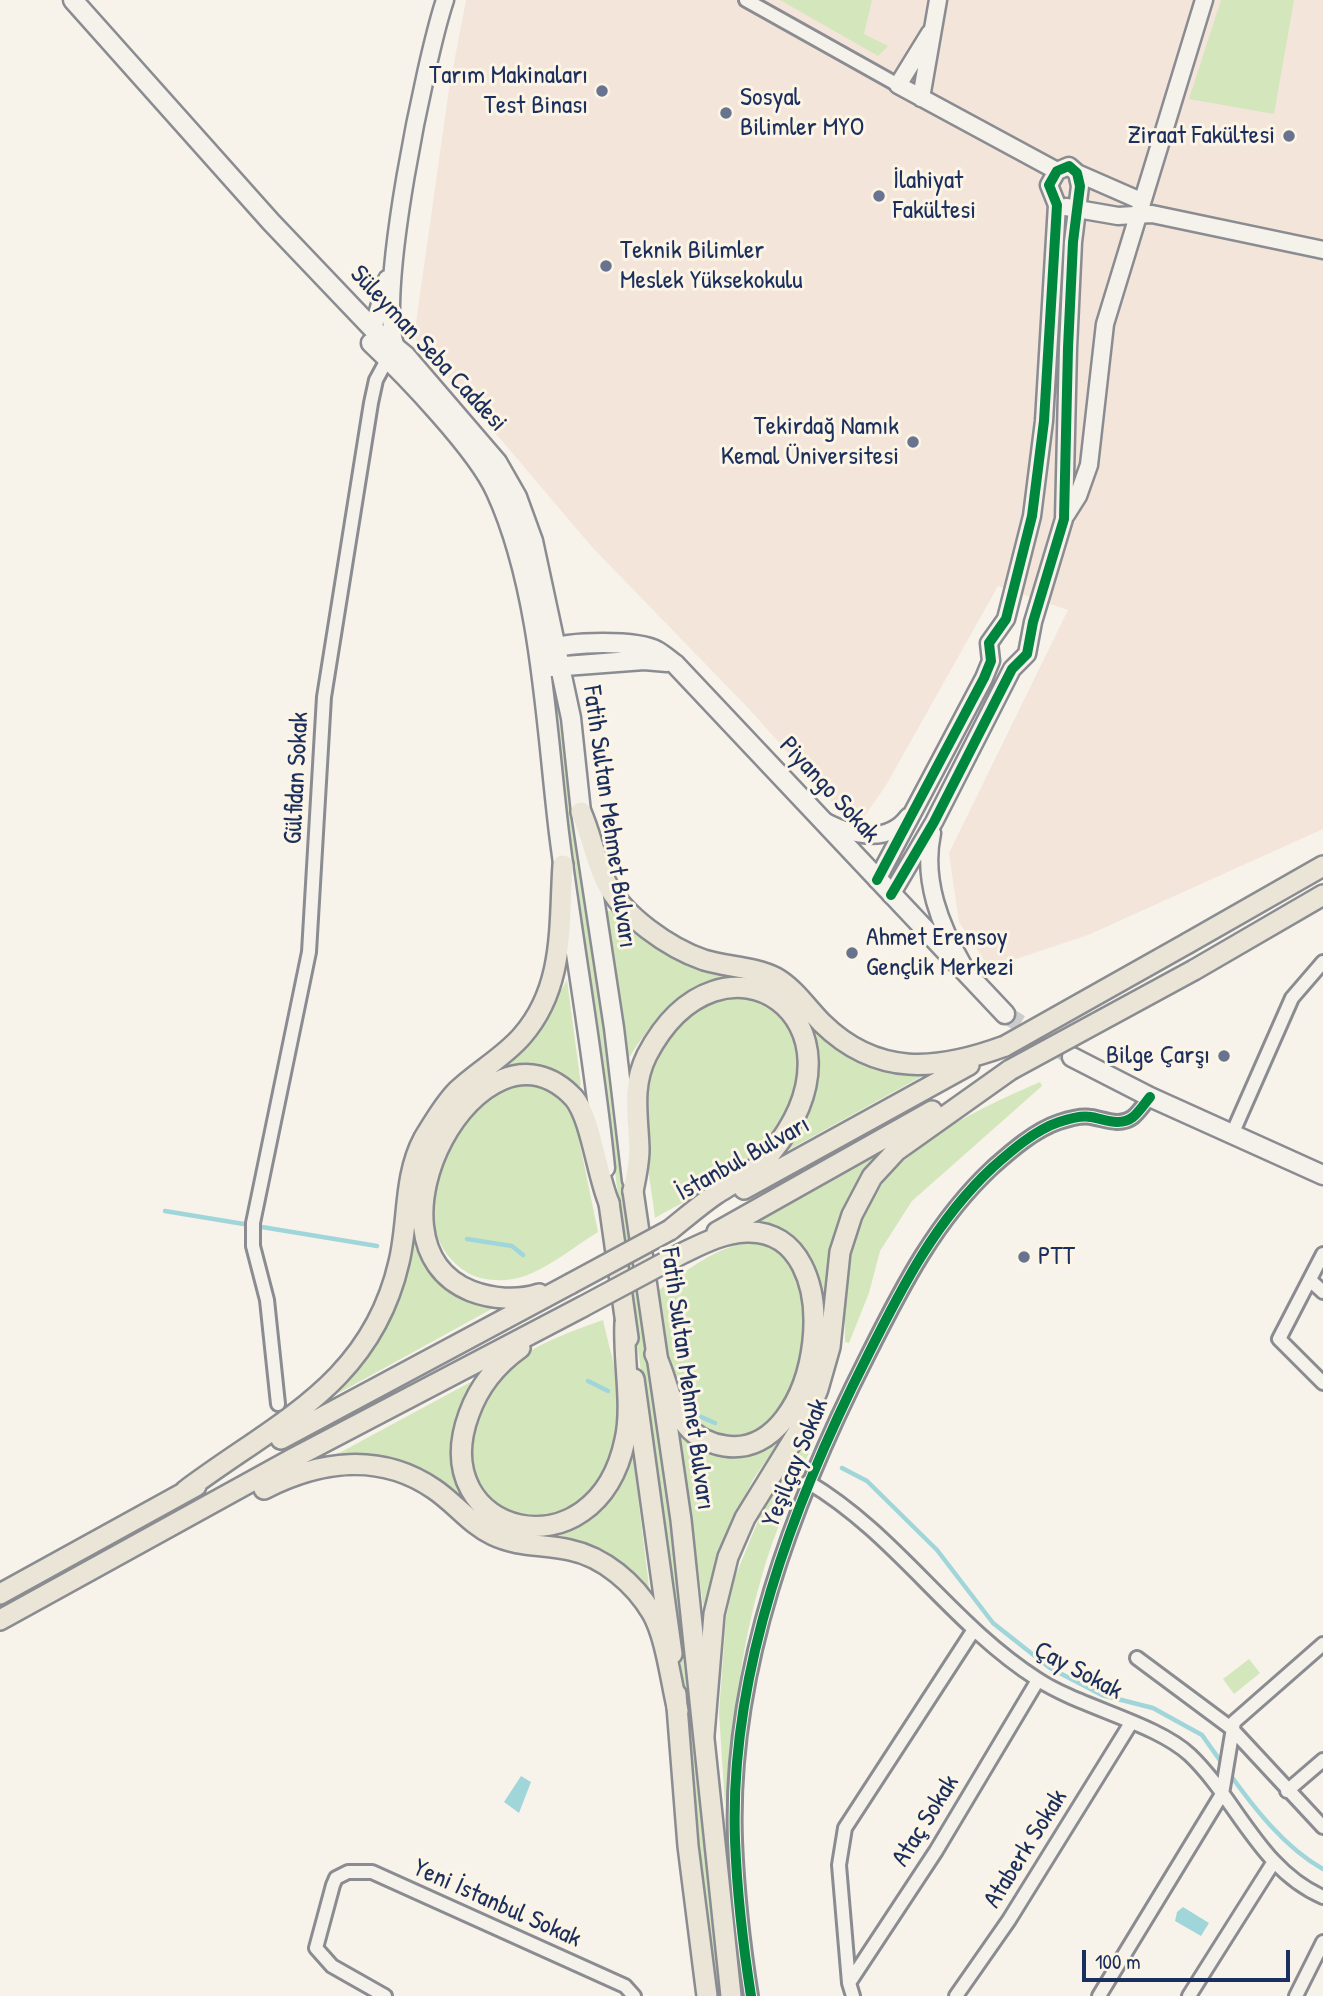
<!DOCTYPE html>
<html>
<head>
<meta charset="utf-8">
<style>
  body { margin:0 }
  #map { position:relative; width:1323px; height:1996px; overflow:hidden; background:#f7f3ea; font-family:"Patrick Hand",sans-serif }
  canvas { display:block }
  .scale { position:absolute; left:1082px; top:1950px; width:208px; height:32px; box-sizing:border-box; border:4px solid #1b2f5e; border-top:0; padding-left:9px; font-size:21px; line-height:24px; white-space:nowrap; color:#1b2f5e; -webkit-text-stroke:5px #fcf5e5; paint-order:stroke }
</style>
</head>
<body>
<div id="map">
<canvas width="1323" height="1996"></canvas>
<div class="scale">100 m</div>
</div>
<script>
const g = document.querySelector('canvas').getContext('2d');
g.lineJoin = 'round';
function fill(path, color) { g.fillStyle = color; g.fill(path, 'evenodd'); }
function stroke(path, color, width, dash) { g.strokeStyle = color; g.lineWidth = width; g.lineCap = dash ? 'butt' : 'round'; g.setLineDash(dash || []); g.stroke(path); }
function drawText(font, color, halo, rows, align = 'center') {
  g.font = font + ' "Patrick Hand",sans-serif'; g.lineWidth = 6; g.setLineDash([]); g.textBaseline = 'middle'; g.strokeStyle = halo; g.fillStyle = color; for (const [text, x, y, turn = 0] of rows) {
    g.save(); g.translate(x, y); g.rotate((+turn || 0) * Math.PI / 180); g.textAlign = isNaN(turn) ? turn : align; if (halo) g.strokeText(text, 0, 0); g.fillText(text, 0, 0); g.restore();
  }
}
fill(new Path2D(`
  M466,0H1323V829L1088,935L989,968L959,922L949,853L1068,610L998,586L885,787L863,818L831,801L750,710L592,547L414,337L449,89Z`), '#f3e5da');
fill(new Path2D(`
  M780,0H872L864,34L888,46L878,56Z
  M1221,0H1294L1274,114L1189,99Z
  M549,675L553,677L607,1049L678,1584L722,1996H716L706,1930L673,1585L643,1388L578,886L546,678Z
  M605,911H616L734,974C677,990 658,1012 627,1061Z
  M567,980L581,1085L577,1088C555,1057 518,1066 487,1076L524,1047L539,1030Z
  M729,997C757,999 783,1007 794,1036C812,1086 780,1140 739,1170C713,1189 682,1202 655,1218C651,1183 643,1146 643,1112C643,1059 679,1008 729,997Z
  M810,1020L902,1072L926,1074L783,1153C813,1110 829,1073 805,1023Z
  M533,1082L557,1095L575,1120L598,1232C575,1246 550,1267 525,1276C508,1282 484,1282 468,1273C402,1233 439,1129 492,1092C502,1086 521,1085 533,1082Z
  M1040,1082L1042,1086L912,1201L880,1251L869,1293L849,1343L845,1342C845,1317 843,1291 847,1266C864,1162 953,1120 1040,1082Z
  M876,1155L863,1174L827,1299L820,1298C815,1253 792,1237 751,1223Z
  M418,1224V1236L497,1306L337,1394L379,1336L412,1225Z
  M758,1242C773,1246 789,1253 796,1268C818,1312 797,1409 754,1435C745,1440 733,1438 723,1436C707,1433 695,1424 685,1410C671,1390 664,1317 659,1290C691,1268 718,1244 758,1242Z
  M603,1320C609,1348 620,1380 620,1409C620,1443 606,1483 578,1502C571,1508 561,1518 552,1520C504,1529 461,1482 468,1435C470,1425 487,1392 494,1382C518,1349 567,1333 603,1320Z
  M478,1378C461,1431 442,1455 474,1507L471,1510L454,1496L328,1459Z
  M795,1418L754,1478L728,1529L705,1620L680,1432C726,1468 758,1462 795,1418Z
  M812,1431L817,1434C797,1481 775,1529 761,1579C740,1652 732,1730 725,1806L719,1713L726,1617L735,1577L764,1506Z
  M633,1455L650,1595C624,1558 594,1543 550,1534C597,1519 615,1502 633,1455Z
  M1249,1659L1260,1673L1234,1694L1223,1679Z`), '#d4e6bc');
fill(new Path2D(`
  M521,1776L531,1782L519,1813L504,1802Z
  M1183,1907L1209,1923L1201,1936L1175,1921L1177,1912Z`), '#a0d6da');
stroke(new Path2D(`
  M165,1211L377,1246
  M467,1239L512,1246L523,1255
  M588,1381L608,1391
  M699,1416L715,1423
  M842,1468L867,1481L937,1550L993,1623L1050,1668L1102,1695L1153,1708L1202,1735L1224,1766
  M1229,1773C1254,1808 1285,1848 1323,1869`), '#a0d6da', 4.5);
stroke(new Path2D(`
  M1005,1014L1072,1057`), '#cbccce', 18, [18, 9]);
const minor = new Path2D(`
  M746,0L898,85
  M1233,1132L1292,998L1323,962
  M1323,1254L1279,1339L1323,1383
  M1310,1280L1323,1292
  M278,1404L267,1300L253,1246V1223L309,952L324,697L371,403L376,380L388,358
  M808,1482C896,1534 951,1624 1037,1679C1079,1707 1156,1723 1190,1755C1237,1800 1260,1870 1323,1897
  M1137,1658L1231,1728L1323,1827
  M1287,1791L1323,1760
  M849,1983L936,1851L1038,1680
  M385,1996L332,1966L316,1948L333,1885L336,1878L348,1872H372L625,1986L634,1996
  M751,1996C743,1945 737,1892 735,1840C729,1672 793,1503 868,1355C902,1287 936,1220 993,1167C1011,1151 1035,1130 1059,1122C1068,1119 1082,1115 1091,1117C1104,1119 1120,1127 1133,1117C1139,1112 1145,1103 1150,1097
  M853,1996L849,1983L839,1865L845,1828L973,1631
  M956,1996L1009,1920L1131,1723
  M1099,1996L1222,1794L1234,1722L1323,1644
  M1189,1996L1273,1863
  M1296,1996L1323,1942`);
const tertiary = new Path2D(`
  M930,33L898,85L1057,171
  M921,98L938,0
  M1077,173L1141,201
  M1066,207L1118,216L1152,214L1323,250
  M373,329L387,279
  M396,347C375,299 426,57 445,0
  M1066,515L1078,496L1089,465L1105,324L1204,0
  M824,821C851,835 887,845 908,817
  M932,833C922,880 940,925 963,965
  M877,880L984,678L991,661L989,643L1006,619L1032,516L1044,421L1057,205L1049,185L1057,171L1069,166L1077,173L1080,186L1073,242L1068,348L1064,519L1033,622L1027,654L1012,669L934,822L891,895`);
const secondary = new Path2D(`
  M73,0L271,222L373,329L406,356L497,462L517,497L533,541L571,718L581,812L614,1028L632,1180
  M371,343C405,375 478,451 496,492C541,590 546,726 559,833C573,945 594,1056 605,1168
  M548,650C568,641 638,640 657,651C663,654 669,660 675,664L1005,1014
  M552,667L644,660L667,662
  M1072,1057L1150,1097L1323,1175`);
const primary = new Path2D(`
  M633,1191L681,1520L731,1996
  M609,1203L628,1338
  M634,1379L672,1654
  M676,1694L688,1846L707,1996`);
const trunk = new Path2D(`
  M581,812C591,834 595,860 606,882C623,916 669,948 704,960C727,967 755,967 776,978C795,989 807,1008 822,1023C877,1077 937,1071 1005,1046
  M1188,943L1323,866
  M1194,970L1323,895
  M744,1189L969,1065
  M633,1191C636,1177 639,1163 639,1149C638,1115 631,1087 647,1055C722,912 880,1020 771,1153C756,1171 735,1182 716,1194C700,1205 685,1218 670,1230
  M717,1232L932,1111
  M539,1294C517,1301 492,1299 471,1291C351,1243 482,999 574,1098C591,1118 597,1175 609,1203
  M520,1348C496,1365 479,1386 469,1414C424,1536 596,1579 625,1440C633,1405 623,1360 625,1323
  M655,1354C667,1377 669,1406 687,1426C696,1437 711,1444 725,1446C823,1461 854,1227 746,1232C722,1233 702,1244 681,1254
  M281,1439L570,1284
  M264,1489C319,1461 380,1452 434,1489C455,1503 470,1524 493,1535C518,1547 544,1544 570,1550C604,1557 635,1584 652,1613C666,1637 671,1683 678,1711
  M185,1491C275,1423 371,1385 399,1262C409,1221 403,1177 424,1138C434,1122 444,1104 457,1091C478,1071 504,1057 522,1036C565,987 559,925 563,865
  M0,1594L196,1486
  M0,1620L292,1459L582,1307
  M704,1735L714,1614L728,1557L745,1518L806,1419L818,1389L830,1347L840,1252L852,1215L872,1177L896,1151L1010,1070`);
stroke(minor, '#8a8c91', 18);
stroke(tertiary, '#8a8c91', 21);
stroke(secondary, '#8a8c91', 23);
stroke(primary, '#8a8c91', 24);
stroke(trunk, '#8a8c91', 24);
stroke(minor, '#f5f2ec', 12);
stroke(tertiary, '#f5f2ec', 16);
stroke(secondary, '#f5f2ec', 18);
stroke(primary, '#eae5d6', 19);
stroke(trunk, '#eae5d6', 19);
const trunkBridge = new Path2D(`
  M1005,1046L1188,943
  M1010,1070L1194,970
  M570,1284L670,1230
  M582,1307L681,1254`);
stroke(trunkBridge, '#8a8c91', 24, []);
stroke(trunkBridge, '#eae5d6', 19);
stroke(new Path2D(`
  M877,880L984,678L991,661L989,643L1006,619L1032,516L1044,421L1057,205L1049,185L1057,171L1069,166L1077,173L1080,186L1073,242L1068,348L1064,519L1033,622L1027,654L1012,669L934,822L891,895
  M751,1996C743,1945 737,1892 735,1840C729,1672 793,1503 868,1355C902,1287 936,1220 993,1167C1011,1151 1035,1130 1059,1122C1068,1119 1082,1115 1091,1117C1104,1119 1120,1127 1133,1117C1139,1112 1145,1103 1150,1097`), '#00873e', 10);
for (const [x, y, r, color] of [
  [602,91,7,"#68748f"],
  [726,113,7,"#68748f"],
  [1289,136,7,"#68748f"],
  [879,196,7,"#68748f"],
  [606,266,7,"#68748f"],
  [913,442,7,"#68748f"],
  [852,953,7,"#68748f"],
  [1224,1056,7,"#68748f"],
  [1024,1257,7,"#68748f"]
]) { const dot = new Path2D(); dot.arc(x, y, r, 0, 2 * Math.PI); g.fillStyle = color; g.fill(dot); stroke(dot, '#fcf5e5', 2.5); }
drawText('26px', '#1b2f5e', '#fcf5e5', [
  ["Tarım Makinaları",588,76,"right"],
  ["Test Binası",588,106,"right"],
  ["Sosyal",740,98],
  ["Bilimler MYO",740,128],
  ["Ziraat Fakültesi",1275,136,"right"],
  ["İlahiyat",893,181],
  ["Fakültesi",893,211],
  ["Teknik Bilimler",620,251],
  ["Meslek Yüksekokulu",620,281],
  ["Tekirdağ Namık",899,427,"right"],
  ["Kemal Üniversitesi",899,457,"right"],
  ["Ahmet Erensoy",866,938],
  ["Gençlik Merkezi",866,968],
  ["Bilge Çarşı",1210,1056,"right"],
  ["PTT",1038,1257]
], 'left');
drawText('26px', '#1b2f5e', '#fcf5e5', [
  ["Süleyman Seba Caddesi",428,349,47],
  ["Gülfidan Sokak",297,778,-87],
  ["Piyango Sokak",829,790,47],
  ["Fatih Sultan Mehmet Bulvarı",609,817,82],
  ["İstanbul Bulvarı",743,1159,-29],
  ["Fatih Sultan Mehmet Bulvarı",687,1379,82],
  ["Yeşilçay Sokak",796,1463,-68],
  ["Çay Sokak",1078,1671,28],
  ["Ataç Sokak",926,1821,-58],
  ["Ataberk Sokak",1026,1849,-58],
  ["Yeni İstanbul Sokak",497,1904,24]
]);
</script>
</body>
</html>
